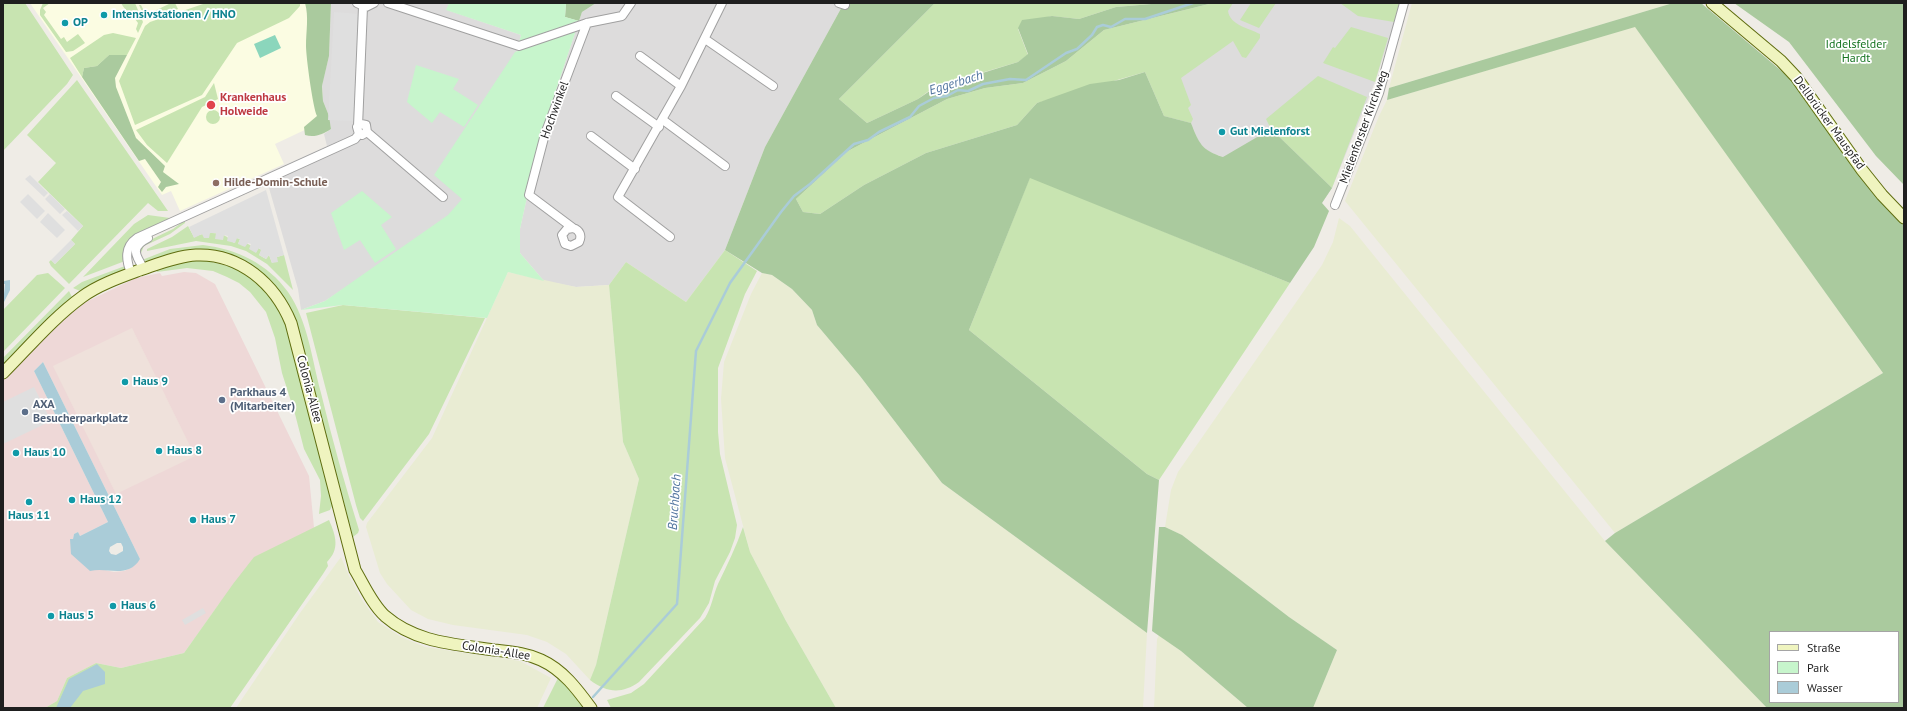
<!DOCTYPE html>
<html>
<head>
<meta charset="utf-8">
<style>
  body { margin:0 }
  #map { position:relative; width:1907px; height:711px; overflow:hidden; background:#efece6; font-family:"PT Sans",sans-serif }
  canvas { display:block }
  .frame { position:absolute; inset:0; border:4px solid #1f1f1f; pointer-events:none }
  .legend { position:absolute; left:1769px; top:631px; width:130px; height:72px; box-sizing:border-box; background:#fff; border:1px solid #a5a5a5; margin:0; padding:5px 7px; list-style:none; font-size:12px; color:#1f1f1f }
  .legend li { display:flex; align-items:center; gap:8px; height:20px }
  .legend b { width:20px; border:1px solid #a5a5a5 }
</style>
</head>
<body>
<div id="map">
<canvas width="1907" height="711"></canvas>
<div class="frame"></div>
<ul class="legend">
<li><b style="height:5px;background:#eff4bf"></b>Straße</li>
<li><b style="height:11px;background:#c7f5cc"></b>Park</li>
<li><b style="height:11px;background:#aaccd8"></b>Wasser</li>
</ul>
</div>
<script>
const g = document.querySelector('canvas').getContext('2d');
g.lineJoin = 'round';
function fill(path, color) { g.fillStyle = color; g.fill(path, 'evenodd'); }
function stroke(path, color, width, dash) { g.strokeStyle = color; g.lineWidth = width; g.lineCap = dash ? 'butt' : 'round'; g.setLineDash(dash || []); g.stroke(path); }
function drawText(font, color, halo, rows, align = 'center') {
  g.font = font + ' "PT Sans",sans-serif'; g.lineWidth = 3.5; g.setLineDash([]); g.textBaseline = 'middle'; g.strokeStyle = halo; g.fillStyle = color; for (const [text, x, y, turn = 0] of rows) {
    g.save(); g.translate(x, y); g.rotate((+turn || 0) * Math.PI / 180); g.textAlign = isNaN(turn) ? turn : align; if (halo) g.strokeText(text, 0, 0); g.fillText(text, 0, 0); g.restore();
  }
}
fill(new Path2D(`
  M331,3H449L447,10L521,35L515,57L464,203L452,218L325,301L301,310L298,289L265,174L327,146L324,134L331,129L329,116L323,101L322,85L329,56Z
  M596,3H844L765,147L725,250L686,302L626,262L609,285L576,287L544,281L520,253V229L540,138L582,12Z
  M1213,3H1401L1375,82L1332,188L1322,203L1223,157L1209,152L1199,143L1191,123L1164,116Z`), '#dddcdc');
fill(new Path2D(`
  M184,272L196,273L215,284L309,476L316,548L219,604L184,653L121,668L96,663L67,678L57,701L45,708H3L4,589L3,590V379L67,317L84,303L136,278L160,273L162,276ZM43,362L140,559L131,568L124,571L114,572L99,569L90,570L83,564L73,539L74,534L78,532L80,536L108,522L34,371Z`), '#eed8d7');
fill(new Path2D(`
  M30,3H328L322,86L323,123L311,127L275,144L284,164L180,211L171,191L162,195Z`), '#fbfce2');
fill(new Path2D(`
  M132,328L195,456L116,494L53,366Z`), '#efe1db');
fill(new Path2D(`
  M1412,3H1673L1389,88Z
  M1635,26L1883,373L1615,533L1345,201L1379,116L1387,100Z
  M1339,218L1350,226L1605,541L1767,708H1313L1337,650L1289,617L1182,535L1165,527L1171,490L1178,472L1322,265L1333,242Z
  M508,272L576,287L609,285L623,442L639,479L596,665L590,680L566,654L547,642L527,635L453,625L428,619L411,610L387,584L380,573L366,527L367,523L432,438Z
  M762,273L772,275L792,289L812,310L817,325L860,376L942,483L1147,633L1143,708H836L786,621L750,552L725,458L721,399L724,362L751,294Z
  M341,557L349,576L362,600L378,622L401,637L425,647L520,661L551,678L537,708H236L300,613Z
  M1159,635L1181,651L1248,708H1154L1157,639Z`), '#e9ecd3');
fill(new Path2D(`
  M3,3H25L73,75L67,84L3,151Z
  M43,3H50L43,8L46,12L44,15L61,39L64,37L67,42L78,34L85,43L73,51L66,52L40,15V10Z
  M121,3H135L143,22L138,33L136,29L138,23C133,15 125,11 121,3Z
  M171,3H175L178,9L148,19L145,18L139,5H141L146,15Z
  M206,3H300V6L289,18L237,43L202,95L135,125L119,81L145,26L150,22Z
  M935,3H1163L1116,7L1079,19L1051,16L1018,29L1028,55L1018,62L934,87L918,99L867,123L839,99Z
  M1213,3H1233L1228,11C1230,25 1248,28 1260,34V38L1246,58L1242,57L1233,41L1181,78L1191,105L1188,108L1193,119L1191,123L1164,116L1145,72L1037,103L1017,125L926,153L864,185L820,214L803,212L796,199L848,151L947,99L985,88L1023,83L1066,61L1104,30Z
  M1251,3H1276L1259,28L1240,20Z
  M1340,3H1401L1394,22L1358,16Z
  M1351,27L1388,38L1375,82L1323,63L1333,47L1335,48Z
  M113,33L136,38L127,55H109L97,66L84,68L82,77L70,58L104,35Z
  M1318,76L1367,97L1332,188L1271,129L1266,119Z
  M77,80L168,211H158L148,203L69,284L51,266L49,262L51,260L55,264L75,244L71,240L83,226L38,182L56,163L27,135Z
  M214,83L218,99L202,107L167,163L147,145L136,130L205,97Z
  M206 117a7 7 0 1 1 14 0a7 7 0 1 1-14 0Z
  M1030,177L1290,283L1159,480L1147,474L969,330Z
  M148,215L170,218L137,235L125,261L83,277L134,224Z
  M185,220V223L170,234L144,246L141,253H139V248L150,240L173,229Z
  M188,226L194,237C208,231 224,231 234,243L236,238L240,239L238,244C248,243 250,243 256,252L258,248L262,250L259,255L266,259L269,255L272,263L277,257L284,255L293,290L267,264L246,251L231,246L196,241L147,251V249L172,237Z
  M203,245C237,249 268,264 288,292C308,321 312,360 321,393C332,439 345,485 359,530L358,533L353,537L294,316L285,299L267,277L258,270L231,256L150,262L142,260L170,249Z
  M725,250L757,271L745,294L718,368V432L720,454L737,525L735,538L730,552L715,581L709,603L700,618L639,682C622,694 607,693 590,680L596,665L639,479L623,442L609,285L626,262L686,302Z
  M192,260L208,261L236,268L263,286L283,314L334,502L330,510L319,514L321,496L320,480L304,449L295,414L282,373L275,338L266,312L250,292L239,283L227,277L213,271L187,268L157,272L156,269Z
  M125,266L123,271L80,291L73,288L82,282Z
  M48,273L65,288L4,351L3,310L37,275Z
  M69,291L72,297L59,308L3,366V358Z
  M343,305L485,318L429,434L363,521L360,518L356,505L306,313Z
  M329,520C336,536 340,549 327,562L328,566L323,574L230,708H45L57,701L67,678L96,663L121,668L184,653L233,584L254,557Z
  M743,527L750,552L786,621L836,708H611L607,700L631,693L644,684L705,618C712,607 713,595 718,584C727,565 736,547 743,527Z
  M558,678L572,691L586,708H543Z`), '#c8e4b1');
fill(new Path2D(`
  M305,3H331L329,56L322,86L323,101L329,116L331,129C323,134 315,138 305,135L304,127L317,116C313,108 306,57 306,46C306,31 309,17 305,3Z
  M566,3H596L582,12L579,21L565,17Z
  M844,3H935L839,99L867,123L918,99L934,88L1018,62L1028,54L1018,28L1022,20L1052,16L1079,19L1116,7L1163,3H1213L1104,30L1066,61L1023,83L985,88L947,99L848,151L796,199L803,212L820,214L864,185L926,153L1017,125L1037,103L1090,84L1119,80L1145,72L1164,116L1191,123C1199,143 1201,150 1223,157L1271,129L1332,188L1322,203L1329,211L1314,247L1290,283L1030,178L969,330L1147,474L1159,480L1147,633L942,483L860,376L817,325L812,310L792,289L772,275L762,273L725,250L765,147Z
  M1673,3H1701L1791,79L1904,222V708H1767L1605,541L1615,533L1883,373L1635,27L1387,100L1389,88ZM1770,632H1898V702H1770Z
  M1734,3H1904V185L1876,156L1789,42Z
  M109,55H127L115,78L116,87L136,138L165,166L163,172L179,184L166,187L162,192L158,187L161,182L145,159L139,161L82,77L84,68L97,66Z
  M1159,527H1165L1182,535L1289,617L1337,650L1313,708H1248L1181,651L1152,631Z`), '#aaca9e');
fill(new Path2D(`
  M449,3H566L565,17L579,21L519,42L521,35L446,10Z
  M576,30L540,138L520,229V253L544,281L508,272L487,318L343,305L301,310L325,301L448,215L462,199L434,175L515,52Z
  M416,65L459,79L453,89L478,105L464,127L440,112L432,123L407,102Z
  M362,191L392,217L381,225L396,249L375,263L360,240L344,250L331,213Z`), '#c7f5cc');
fill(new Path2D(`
  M275,35L281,48L260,58L254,44Z`), '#8bd6bc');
fill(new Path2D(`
  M334,12L359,14L353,121L328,120Z
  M30,175L48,193L44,197L25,179Z
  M266,190L284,255L277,257L278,262L272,263L269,255L266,259L259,255L261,250L259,248L256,253L249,249L251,244L248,243L245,247L238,244L240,239L237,238L235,243L227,241L228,236L224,235L223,240L215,239L216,233H210L209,238H204L202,234L194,238L189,227Z
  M28,194L45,211L37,219L20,202Z
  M50,194L65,209L60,214L45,199Z
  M67,211L83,226L78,231L62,215Z
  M48,213L65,230L57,238L40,222Z
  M71,240L75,244L55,264L51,260Z
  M34,387L51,421L3,444V402Z
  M203,608L206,613L185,625L182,620Z`), '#dfdfdf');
fill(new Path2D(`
  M10,280V290L3,304L5,284H3V281Z
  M43,362L140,559C128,579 108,567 90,571L71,554L70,539H73L74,534L78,532L80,536L108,522L34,371ZM117,543H121L123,547V551L116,555L111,554L109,551L110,547Z
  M97,664L105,672V684L83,691L70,708H56L69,679Z`), '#aaccd8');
stroke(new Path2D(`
  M593,697L677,604L696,351L730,283L781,212L794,196L810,184L854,144L868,140L879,132L910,117L919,106L934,98L947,96L958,90L968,91L983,84L1010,79L1026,80L1066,53L1077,49L1092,35L1097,27L1103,25L1111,27L1125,19H1145L1193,3`), '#aaccd8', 2.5);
const street = new Path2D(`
  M357,3L366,7L374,3
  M388,3L519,46L587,23L622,16L631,3
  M839,3L845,5
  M705,39L773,86
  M640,56L681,86
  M616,96L659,127
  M663,120L725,166
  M358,126L363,7
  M367,132L362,135L359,134L357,127L361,124L366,125L367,132L443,197
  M591,136L635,169
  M1335,205L1379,93L1404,3
  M573,228C580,230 582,236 579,242L571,246L565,244L562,235L567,229L573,228L529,195L545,134L587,23
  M670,237L618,197L681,86L722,3
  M144,269C135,255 130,247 148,238
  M131,273C126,260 124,247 137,238L355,139L359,134`);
const secondary = new Path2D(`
  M1712,3L1781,61L1796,77L1862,170L1882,195L1904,218
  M3,373C28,348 53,318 82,297C98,285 121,277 140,270C158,264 177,256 196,255C240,253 275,284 291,323L355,570C364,585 372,604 385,616C416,643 455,644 494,650C510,652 526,653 541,660C563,670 577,689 591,708`);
stroke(street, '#a0a0a0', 10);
stroke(secondary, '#5f6d0f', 13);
stroke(street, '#fff', 8);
stroke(secondary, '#eff4bf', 11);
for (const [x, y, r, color] of [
  [104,15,4,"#0f9aa8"],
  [65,23,4,"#0f9aa8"],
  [211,105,5,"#e0444e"],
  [1222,132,4,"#0f9aa8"],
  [216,183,4,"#8d6e63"],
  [125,382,4,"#0f9aa8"],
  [222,400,4,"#5c6f8a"],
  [25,412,4,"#5c6f8a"],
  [159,451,4,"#0f9aa8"],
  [16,453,4,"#0f9aa8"],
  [72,500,4,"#0f9aa8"],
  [29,502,4,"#0f9aa8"],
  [193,520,4,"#0f9aa8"],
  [113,606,4,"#0f9aa8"],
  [51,616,4,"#0f9aa8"]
]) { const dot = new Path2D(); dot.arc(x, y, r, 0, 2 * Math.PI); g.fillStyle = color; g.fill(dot); stroke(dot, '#fff', 1.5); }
drawText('bold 12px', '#0d838f', '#fff', [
  ["Intensivstationen / HNO",112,15],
  ["OP",73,23],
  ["Gut Mielenforst",1230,132],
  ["Haus 9",133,382],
  ["Haus 8",167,451],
  ["Haus 10",24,453],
  ["Haus 12",80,500],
  ["Haus 11",29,516,"center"],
  ["Haus 7",201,520],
  ["Haus 6",121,606],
  ["Haus 5",59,616]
], 'left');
drawText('12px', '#167421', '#fff', [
  ["Iddelsfelder",1856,45],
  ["Hardt",1856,59]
]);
drawText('bold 12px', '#be3a42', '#fff', [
  ["Krankenhaus",220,98],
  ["Holweide",220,112]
], 'left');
drawText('12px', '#1f1f1f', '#fff', [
  ["Hochwinkel",555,110,-70],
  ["Dellbrücker Mauspfad",1829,123,54],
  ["Mielenforster Kirchweg",1364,127,-70],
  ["Colonia-Allee",309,389,75],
  ["Colonia-Allee",496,651,9]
]);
drawText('bold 12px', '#785e54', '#fff', [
  ["Hilde-Domin-Schule",224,183]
], 'left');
drawText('bold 12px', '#4e5e75', '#fff', [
  ["Parkhaus 4",230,393],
  ["(Mitarbeiter)",230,407],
  ["AXA",33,405],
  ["Besucherparkplatz",33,419]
], 'left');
drawText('italic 13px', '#51759f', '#fff', [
  ["Eggerbach",956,83,-17],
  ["Bruchbach",675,502,-86]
]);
</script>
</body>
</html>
